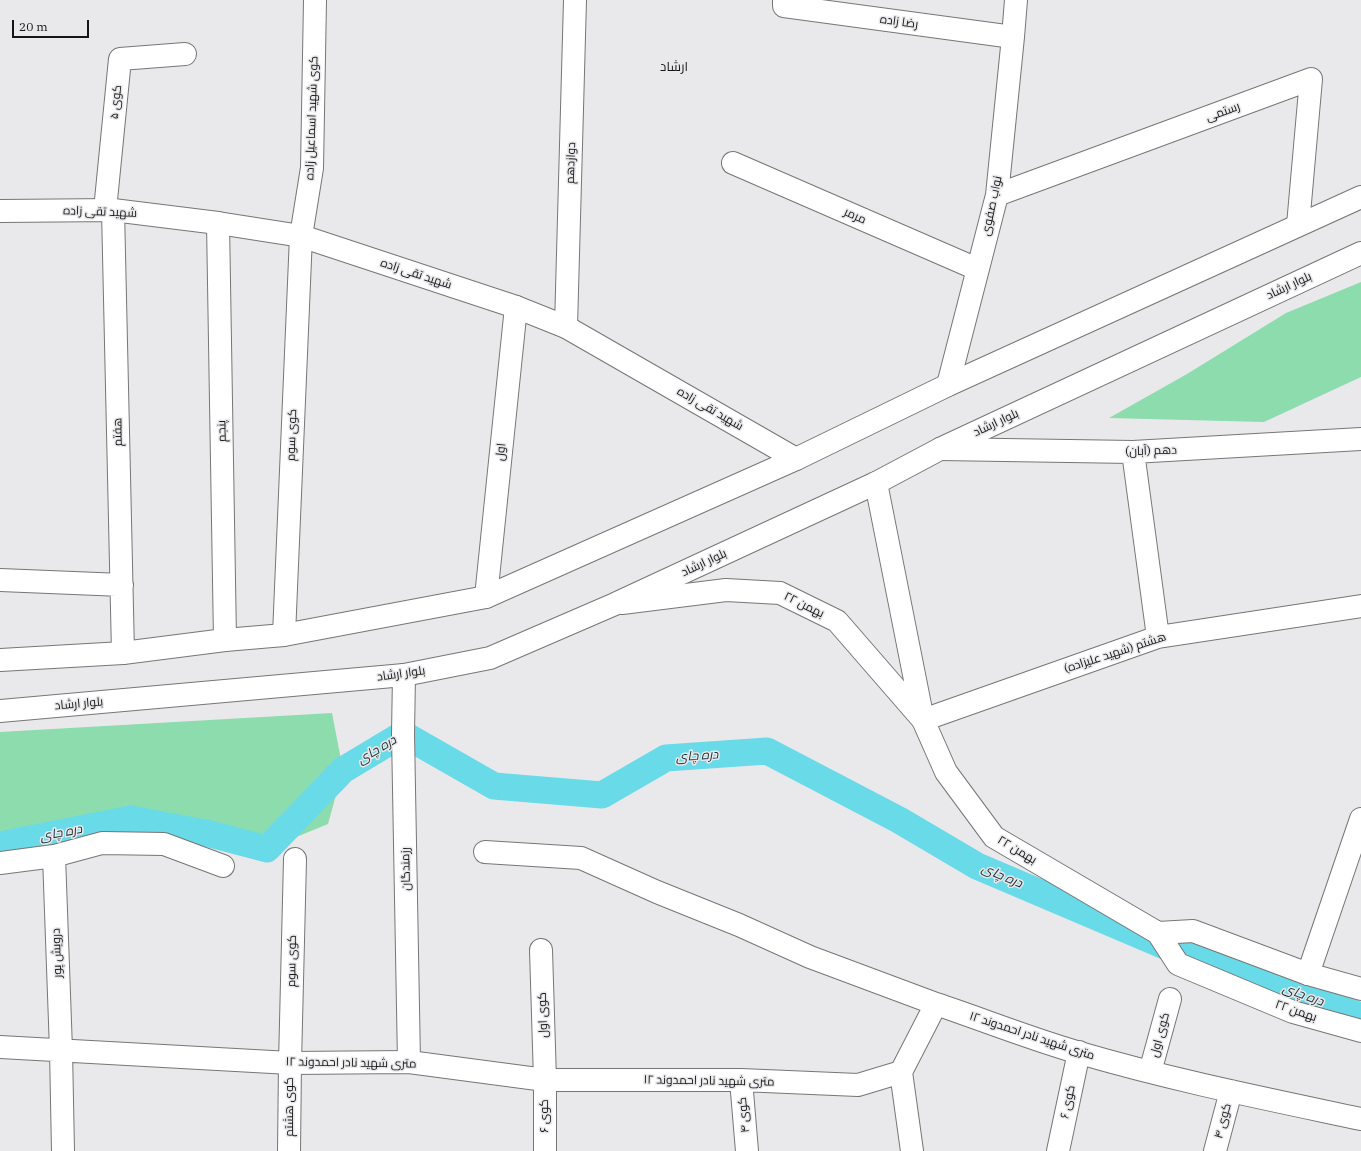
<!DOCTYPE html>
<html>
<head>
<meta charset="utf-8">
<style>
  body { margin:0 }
  #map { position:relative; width:1361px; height:1151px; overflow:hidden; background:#e9e9eb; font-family:"IBM Plex Serif",serif }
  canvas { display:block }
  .scale { position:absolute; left:12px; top:20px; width:77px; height:18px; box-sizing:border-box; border:2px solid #151515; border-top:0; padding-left:5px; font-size:12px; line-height:14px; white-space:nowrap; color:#151515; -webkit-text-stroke:3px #e9e9eb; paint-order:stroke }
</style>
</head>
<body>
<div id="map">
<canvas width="1361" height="1151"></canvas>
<div class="scale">20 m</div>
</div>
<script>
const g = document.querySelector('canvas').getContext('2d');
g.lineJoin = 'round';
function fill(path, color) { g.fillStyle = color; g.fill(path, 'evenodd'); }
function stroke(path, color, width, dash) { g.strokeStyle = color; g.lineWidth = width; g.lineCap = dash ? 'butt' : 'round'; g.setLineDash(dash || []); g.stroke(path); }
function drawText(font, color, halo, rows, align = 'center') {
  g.font = font + ' "IBM Plex Serif",Cairo,serif'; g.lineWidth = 3; g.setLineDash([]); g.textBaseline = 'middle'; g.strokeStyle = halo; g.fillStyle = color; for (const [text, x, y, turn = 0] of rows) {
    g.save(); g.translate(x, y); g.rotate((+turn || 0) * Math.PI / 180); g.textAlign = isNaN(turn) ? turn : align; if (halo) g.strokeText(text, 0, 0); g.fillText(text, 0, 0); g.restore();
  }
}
fill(new Path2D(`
  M1361,282V377L1264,422L1109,418L1187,374L1286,313Z
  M332,713L343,770L328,824L267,849L210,834L131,819L0,845V732Z`), '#8ddcae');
stroke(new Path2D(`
  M0,845L131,819L210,834L267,849L343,770L403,734L494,786L602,795L666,758L767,751L899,820L977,866L1172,949L1361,1016`), '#69dae8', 27);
const minor = new Path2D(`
  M784,0V6L1013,37
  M733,163L977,269
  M997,195L1311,79L1298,225
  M105,210L120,59L185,54
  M113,210L123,653
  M218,223L225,640
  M566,327L575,0
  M948,385L997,195L1013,37L1016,0
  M940,449L1133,452L1361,439
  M1133,452L1158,637
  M0,580L122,585
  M486,597L516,307
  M284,635L301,236L312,168L315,0
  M923,720L1158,637L1361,606
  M485,852L581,858L657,892L739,925L810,957L936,1004
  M54,856L61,1050L63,1151
  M0,863L54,856L102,843L164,844L223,866
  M541,950L545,1080V1151
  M1308,974L1361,819
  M0,1047L290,1063L409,1062L545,1080H741L858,1085L901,1072L936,1004C984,1020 1031,1039 1080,1053C1172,1080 1267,1099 1361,1119
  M901,1072L912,1151
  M1150,1072L1170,999
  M741,1080L747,1151
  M289,1151L290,1063L295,859
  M1058,1151L1079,1052
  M1215,1151L1231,1091`);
const tertiary = new Path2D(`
  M0,211L113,210L218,223L301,236L516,307L566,327L796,459
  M876,483L923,720L946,772L994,837L1158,933L1178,964L1293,1012L1361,1031
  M622,603L726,590L780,593L837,621L923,720
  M404,675L403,734L409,1062
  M1158,933L1193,931L1308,974L1361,989`);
const primary = new Path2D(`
  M0,660L123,653L225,640L284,635L486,597L796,459L948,385L1361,197
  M0,711L404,675L490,658L615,604L876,483L940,449L1361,253`);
stroke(minor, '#767677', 24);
stroke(tertiary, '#767677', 24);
stroke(primary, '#767677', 24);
stroke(minor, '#fff', 22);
stroke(tertiary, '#fff', 22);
stroke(primary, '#fff', 22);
drawText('12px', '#151515', '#e9e9eb', [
  ["رضا زاده",899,22,8],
  ["کوی ۵",116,102,-84],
  ["رستمی",1223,112,-20],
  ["کوی شهید اسماعیل زاده",312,118,-88],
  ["دوازدهم",571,163,-88],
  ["نواب صفوی",992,206,-78],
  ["شهید تقی زاده",100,212,2],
  ["مرمر",855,216,24],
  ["شهید تقی زاده",416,274,18],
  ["بلوار ارشاد",1289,286,-25],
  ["شهید تقی زاده",710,409,30],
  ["بلوار ارشاد",996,423,-25],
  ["پنجم",222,431,-91],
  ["هفتم",118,432,-91],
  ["کوی سوم",292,435,-88],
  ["دهم (آبان)",1151,451,-2],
  ["اول",501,452,-84],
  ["بلوار ارشاد",704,563,-25],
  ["۲۲ بهمن",804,605,26],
  ["هشتم (شهید علیزاده)",1115,653,-18],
  ["بلوار ارشاد",401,674,-8],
  ["بلوار ارشاد",79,704,-5],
  ["۲۲ بهمن",1017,850,31],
  ["رزمندگان",406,869,-91],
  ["درویش پور",57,953,-92],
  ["کوی سوم",292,961,-89],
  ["۲۲ بهمن",1296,1011,19],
  ["کوی اول",543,1015,-92],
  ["کوی اول",1160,1035,-75],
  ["۱۲ متری شهید نادر احمدوند",1032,1036,18],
  ["۱۲ متری شهید نادر احمدوند",351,1063,1],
  ["۱۲ متری شهید نادر احمدوند",709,1081,1],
  ["کوی ۶",1068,1102,-78],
  ["کوی هشتم",290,1107,-90],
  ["کوی ۴",744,1115,-95],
  ["کوی ۶",545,1116,-90],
  ["کوی ۴",1223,1121,-75]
]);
drawText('13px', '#151515', '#e9e9eb', [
  ["ارشاد",674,67]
]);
drawText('italic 13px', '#192d30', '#e9e9eb', [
  ["دره چای",377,750,-31],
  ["دره چای",697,756,-4],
  ["دره چای",61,833,-11],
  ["دره چای",1002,876,23],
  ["دره چای",1303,995,20]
]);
</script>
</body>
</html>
